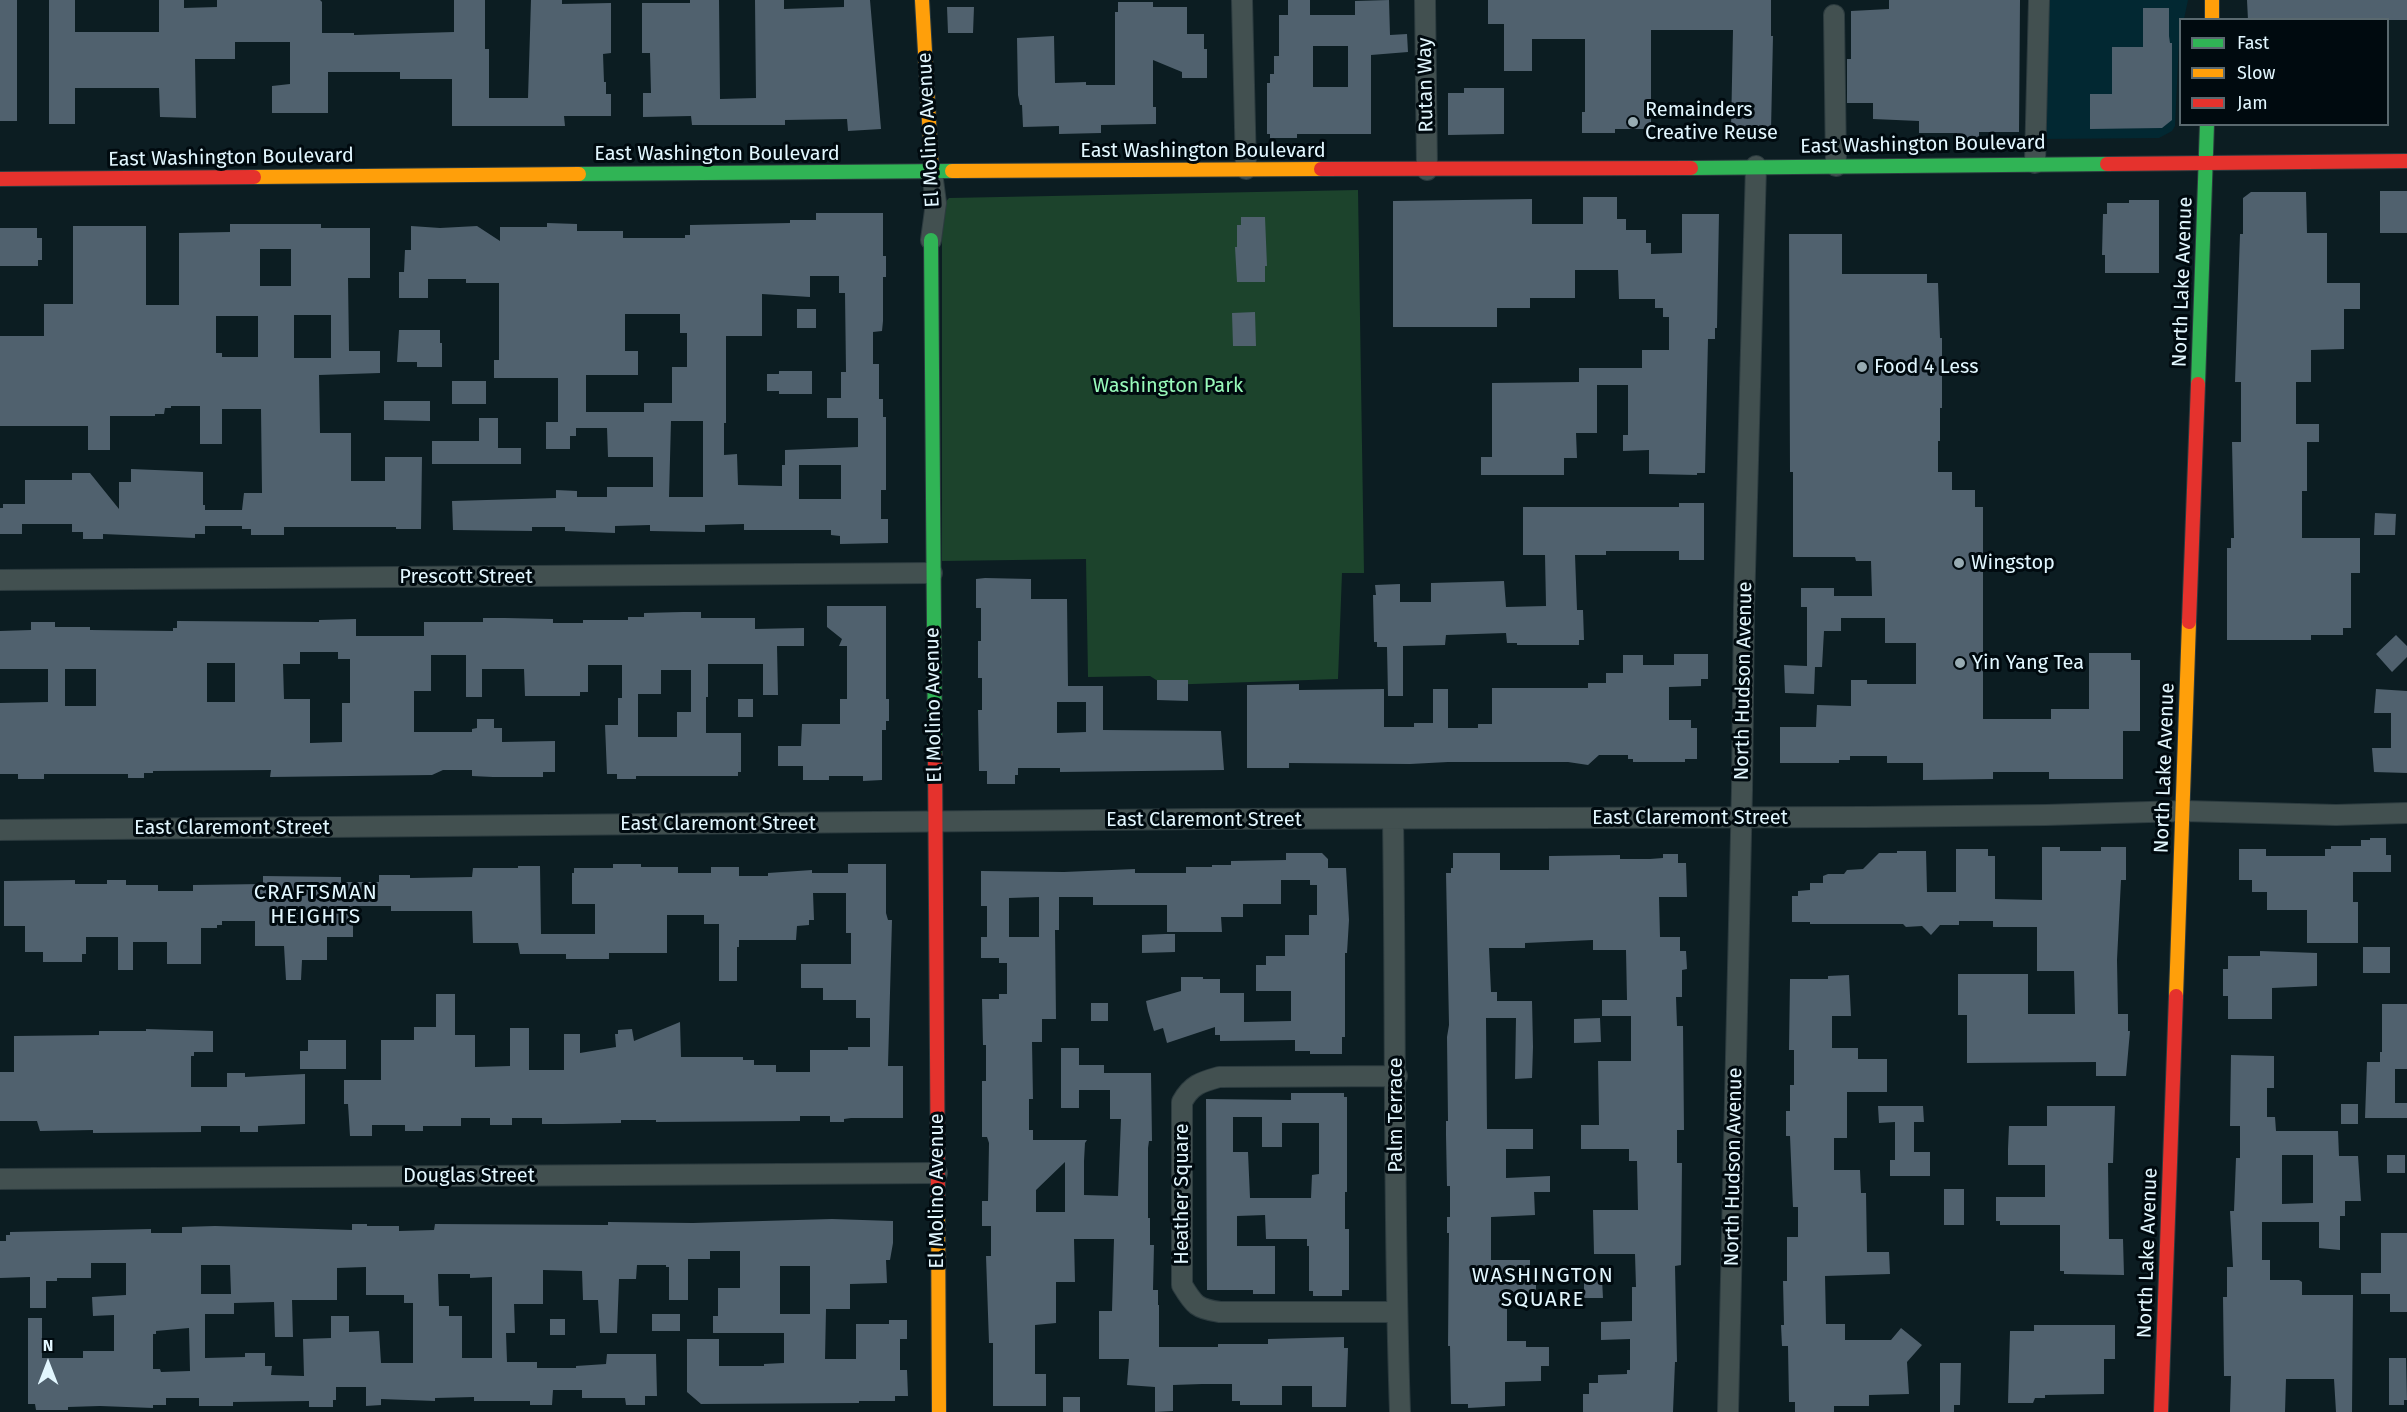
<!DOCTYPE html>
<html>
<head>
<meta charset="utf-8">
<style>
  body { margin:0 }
  #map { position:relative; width:2407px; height:1412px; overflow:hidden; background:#0c1d22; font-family:"Fira Sans",sans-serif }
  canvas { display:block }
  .legend { position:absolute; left:2179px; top:18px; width:210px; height:108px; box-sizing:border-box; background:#000a0f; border:2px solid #5a696f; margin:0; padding:8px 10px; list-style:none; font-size:18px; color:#e2f7ff }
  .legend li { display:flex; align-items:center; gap:12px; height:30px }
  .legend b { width:30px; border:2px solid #5a696f }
  .north { position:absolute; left:18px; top:1334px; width:60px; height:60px; -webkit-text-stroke:4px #000a0f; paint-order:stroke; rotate:0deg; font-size:16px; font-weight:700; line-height:24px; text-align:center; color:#e2f7ff }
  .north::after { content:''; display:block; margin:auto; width:21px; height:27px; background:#e2f7ff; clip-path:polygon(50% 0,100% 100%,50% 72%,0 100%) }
</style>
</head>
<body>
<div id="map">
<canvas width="2407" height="1412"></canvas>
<ul class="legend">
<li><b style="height:8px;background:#30b455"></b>Fast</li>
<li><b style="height:8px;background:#ff9f0a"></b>Slow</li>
<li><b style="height:8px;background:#e5322d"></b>Jam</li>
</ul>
<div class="north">N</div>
</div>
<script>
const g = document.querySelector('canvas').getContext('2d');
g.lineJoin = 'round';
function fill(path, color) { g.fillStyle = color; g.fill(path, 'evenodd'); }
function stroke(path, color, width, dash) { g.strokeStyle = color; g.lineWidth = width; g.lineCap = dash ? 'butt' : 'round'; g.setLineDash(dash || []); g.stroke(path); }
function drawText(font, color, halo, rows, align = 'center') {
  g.font = font + ' "Fira Sans",sans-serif'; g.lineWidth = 6; g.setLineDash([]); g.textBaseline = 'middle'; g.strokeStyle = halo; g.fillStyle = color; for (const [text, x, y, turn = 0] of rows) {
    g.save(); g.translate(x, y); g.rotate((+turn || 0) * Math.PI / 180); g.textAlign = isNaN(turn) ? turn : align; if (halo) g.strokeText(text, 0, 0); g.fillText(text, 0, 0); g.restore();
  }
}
fill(new Path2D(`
  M2047,0H2188L2184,19L2180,20L2175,126L2172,131L2159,138L2042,139Z`), '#022832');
fill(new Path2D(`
  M1358,190L1364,573H1342L1338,679L1164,685L1150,676L1088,677L1086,559L942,561V206L949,198Z`), '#1c432c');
fill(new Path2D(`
  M0,0H17V121H0Z
  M49,0H75V32H159V0H184V8L217,7V0H320L322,2V33H354V35L454,32V0H485V49H489V98H528L531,0H562V4L611,3V53L603,54L604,82H606V94H611V116H564L565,126H452V79H400V72H328V113H272V86L290,84V42H235V59H195L196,118L160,117L159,88H75V124H49Z
  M690,0H719L720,99L756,98L755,0H784V9L844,7V0H870L881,129L848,131L847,119L785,120V125H692L691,116L643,117V93H651L650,53H642V3H690Z
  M1288,0H1310V15H1355V1L1389,0L1390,35L1407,34L1408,52L1371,55V134H1297V138H1270V134H1267V83H1270V74H1274V56H1279V15H1288ZM1313,46H1348V87H1313Z
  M1488,0H1771V36H1773L1771,131H1731L1733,30H1651V129H1615V133H1582V112H1585V39H1532V71H1504V24H1488Z
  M1889,0H2020L2019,132H1979V138H1957V133H1919V121L1873,119V103H1847V59H1851V11L1889,9Z
  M2247,0H2407V20H2248Z
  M1118,2H1153V7H1187V34H1204V49H1207V78H1182V72L1153,60V107H1156V124L1101,125V133L1059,134V126L1023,127L1022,105H1020L1018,95L1017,38L1054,36L1055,83L1086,82V85H1115V12H1118Z
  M947,7H974L973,33H948Z
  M2143,8H2169V36L2170,43H2172V120L2162,128L2090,129V94H2112V47H2143Z
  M1464,88H1504V134L1448,135V93H1464Z
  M2380,191H2407V233H2380Z
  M2251,192H2306L2307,233H2327V283H2360V309H2344V349L2311,350V382H2296V424H2319V442H2307V491H2302V538H2360V573H2351V628H2343V635H2311V640H2227V548H2231V538H2234L2232,442H2241V382H2235L2240,234H2243V198Z
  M1583,197H1617V219H1626V230H1646V243H1651V254L1682,253V214H1719L1717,328H1715V339H1708L1705,473H1697V475L1649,474V450L1623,451V435H1628V385H1597V433H1576L1577,458H1564V475H1481V457H1492V383L1579,382V368H1642V350H1669V317H1663V308H1655V299H1619L1618,270H1575V298H1530V308H1497V327H1393V201L1532,199V224H1583Z
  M2129,200H2159V273H2105V255H2102L2103,214H2107V203H2129Z
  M816,213H883V256H886V277H883V321L882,331L873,332V364H879V399H883V417H886V490H881V519H888V543L840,544V536L831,535V530H744V524L705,525V532L650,531V525L615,526V533L565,531V527H532V531L453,530L452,501L556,498V490L577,491V497H607V487H653V457H608L607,428H576V436H570V449H546V422H558V378H494V360H499V283H466V279H428V298H399V272H404L405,250H411V226L440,228L477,226L500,241V227H547V223L577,224V231H623V238H685V235H690V225L790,223V220H816ZM810,276H839V293H845L846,372H841V398H827V418H858V447L785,450V465H782V486L738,485L737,454L724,455V423H726V336H762V294L810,297ZM625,314H680V333H687V367H672V403H644V412H586V375H638V351H625ZM671,421H703V497H669ZM799,465H841V499H799Z
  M1241,217H1265L1267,266H1265V282H1237L1235,247H1237V225H1241Z
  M230,224H321V228H370V278H348L349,351H380V373L319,375L320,433H351V481H385V457H422L421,529H396V527H284V535H251V529H242V526H205V534H195V538L103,534V539H83V532H72V524H22V534H0V508H3V504H25V480H72V473H90L119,509V482H131V469L203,472V505H205V510H242L244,493H262L261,409H222V444H200V406H171V408H165L164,414H155V416H110V450H88V426H0V336H44V304H73V226H146V305H179V233L230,232ZM260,249H291V286H260ZM294,315H331V358H294ZM216,316H258V357H222V353H216Z
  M0,228H37V238H42V260H38V266H0Z
  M1789,234H1842V274H1927V283H1938L1940,338H1942V408H1940V441H1938V472H1952V490H1975V507H1983V719H2051V709H2089V653H2131V660H2140V731H2123V779H2049V772H1993V779L1923,780V763H1887V756H1850V760H1839V763H1780V727H1816L1817,705L1851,706V680H1867V684H1916V643H1885V618H1841V631H1824L1822,667H1815L1814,694L1785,693L1784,665L1807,666V607H1801V588H1834V596H1872L1871,561H1856L1855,557H1793V472H1790Z
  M797,309H816V328H797Z
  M1255,312L1256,346H1233L1232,313Z
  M399,330H440V343H442V367H417V362H397Z
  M779,371H812V394H779V391H767V374H779Z
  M452,381H486V404H452Z
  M384,401H430V421L384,420Z
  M479,418H498V448H521V464H432V441H479Z
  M1679,503H1704V560H1679V551H1606V555H1575L1577,610H1583L1584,640H1579V645H1517V643H1507L1506,633L1446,635L1445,645L1403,646V696H1388L1387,647H1377V642H1374L1373,595H1376L1375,585L1400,584V602H1431V583L1504,581L1506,607L1546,606L1545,555H1523V507H1679Z
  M2375,513L2396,514L2395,535H2374Z
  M985,578L1031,579V599H1067L1068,686H1103V730L1221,731L1224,770L1060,772V768H1018V775H1015V784H987V771H979L978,710H982V678H978V641H981V608H976V579ZM1057,702H1086V732L1057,733Z
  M827,606H886V699H889V721H886V730H882V780L863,781V776H829V780H803V766H778V746H801L802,724H840V699H847V646H839L842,639L827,627Z
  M683,612H701V618H755V629L804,628V646H777L778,695H763V664H708V697H706V733H741V772H738V776H636V779H617V774H607L605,725H618V698H622V665H588V692H580V696H525L524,669H482V697H466V655H431V691H414V732H472V729L477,728V719H494V728H502V742L555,741V772H543V777H493L472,776V770H443L432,775L270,777L271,770L153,771V773H144V778H128V774H44V779H18V774H0V703L48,702V669H0V631L31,630V622H55V627H90V630L173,631V628H177V621L319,622V620L356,619V636H424V622H483V618H505L553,619V623H583V620H628V617H644V613ZM300,652H338V659H350V703H342V742L310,743V699H284L283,664H300ZM207,663H235V702H207ZM65,669H96V706H65ZM661,670H691V712H677V737H638V694H661Z
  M2396,635L2407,646V657L2392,672L2376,654Z
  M1674,654H1708V679H1701V686L1669,687V720H1691V728H1697V759H1685V762H1633V759H1628V755H1599L1588,765L1568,762H1448L1410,764L1289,763V768H1247V685L1299,684V690L1384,689V727H1414V723H1433V689H1448V728H1478V724H1492V688H1588V683H1606V673H1623V655H1643V665H1674Z
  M1157,680H1188V701L1157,700Z
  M2376,689L2407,691V773L2374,772L2372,748H2391V713H2374Z
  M738,699H753V717H738Z
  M2370,838H2386V855H2391V872H2353V902H2358V943H2307V910H2267V892H2252V880H2239V849H2266V856H2325V849H2331V846H2361V840H2370Z
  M2042,847H2060V851H2101V847H2126V880H2121L2117,960L2118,1014H2128V1031H2130L2126,1076H2096V1062L1967,1063V1015H1958V974H2028V1014H2075L2074,971H2037V927H1993V921H1959V925H1940L1931,935L1922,926L1906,927L1903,924H1810V922H1792V896H1798V891L1810,890V883H1823V876L1828,874H1844L1847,870L1863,869L1879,853H1897V851H1926L1927,892H1956V849H1988V856H1995V899L2042,900Z
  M1286,853H1322L1328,859V868H1346L1349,920L1347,953H1345V1037H1342V1054H1310V1051H1295V1040L1220,1041V1035H1215V1027L1167,1043L1163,1028L1154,1031L1148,1011L1146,1001L1181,991V977H1203V979H1220V993H1244V1022L1291,1021V991H1256V965H1266V956H1285V935H1309V915H1317V885H1310V880H1281V904H1243V917H1221L1222,932H1167V905H1093V897H1059V930H1055L1056,1019H1042V1042H1032L1033,1099H1029V1130H1033V1140H1087L1085,1143L1084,1161V1195L1118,1196L1121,1119H1110V1090H1079V1108H1061V1048H1079V1065H1104V1073H1151L1152,1141H1149L1148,1148V1218H1150V1245H1154L1153,1290H1158V1305H1159V1347H1218V1344H1268V1339L1344,1337V1348H1348L1346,1407H1312V1386H1282V1405H1240V1401H1232V1384H1202L1173,1385V1411L1155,1412V1387L1127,1385L1129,1359H1099V1311H1112L1114,1239H1074L1075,1282H1056V1323L1035,1325V1374H1046V1406H993V1343H989L986,1256H991V1226H982V1201H988L989,1143L987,1137H982V1081H986V1045H983L982,999H999V994H1007V963H999V958H981V937H987V906H981V871L1064,872L1135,869V873H1186V867H1212V865H1231V861L1286,860ZM1039,897V937H1009V898ZM1065,1162V1212H1036V1190Z
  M1453,853H1500V870H1549V856L1620,855V859H1650L1663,858V854H1678V863H1686L1687,897H1659L1660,937H1680V951H1686L1687,969L1682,970V997H1676L1677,1026H1683L1684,1130H1677V1163H1682L1681,1265L1675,1266L1677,1362H1675L1673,1412H1583V1394H1589V1383H1598V1375L1627,1374V1370H1630V1339L1601,1340V1322L1632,1321V1287H1636L1635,1254H1594L1593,1210H1638L1637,1161H1629V1149H1581V1125H1599L1598,1061H1631V1016H1602V1000H1627L1626,950H1593V940L1525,943V948H1489L1491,992H1497V1001H1532L1533,1047L1532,1078L1515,1079L1516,1018H1486L1487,1129H1533V1149H1506V1178L1550,1176V1192H1534L1535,1215L1491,1217V1260H1530V1270H1536V1299H1507V1341H1526V1347H1549V1366H1541V1381L1505,1382V1406L1468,1408V1404H1451L1450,1346H1448L1449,1233H1447V1217H1450V1186H1447L1446,1135V1121H1448L1447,1037L1449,1025L1446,873H1451V868H1453Z
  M613,864H641V867H678V873H711V867H739V876H768V873L812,870V873H848V864H886V913L888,920H892L888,1066H903V1118H851L844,1119V1122H830V1116H800V1121L656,1122V1120H621V1123L563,1124H542V1118H512V1125H490V1118H461V1126H423V1131H405V1125H372V1136H350L348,1104H344V1080H381V1040H414V1027H436V994H455V1035H475V1067L510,1066V1028H529V1070H564V1034H580V1053L616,1047L615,1034H618V1030L632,1029L634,1041L680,1022L681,1057H743V1060H754V1065H776V1072H810V1050H848V1047H870V1018H856V1000H823V988H801V964H851V933H846V893H813L814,920H809V925L797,926L796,940H739V947H737V981H719V924H704V915H667V953H609V959H566V954H520L518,943H473L472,911H391V906H353V937H327V960H302L301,980H286L284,946H255V921H222V925H217V928H201V964H167V942H133V970H118V937H86V954H82V962H43V952H25V926H4V881L75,880V884H107V880H126V885H158V891H193V885L263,884V876L341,877V882H379V875H410V878L472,877L473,868H518V866H540L541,934H595V904H572V873H574V868H613Z
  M1165,934H1175V952L1142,953V935Z
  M2363,947H2390V973H2363Z
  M2260,951L2317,953V986L2272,988V1019H2228V996H2223V969H2228V956H2260Z
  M1849,975L1851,1016H1832V1048H1858V1059H1887V1092H1847V1138H1834V1170H1860L1861,1193H1866L1867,1252H1889L1890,1274L1825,1276L1826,1324H1845V1340H1891L1901,1328L1922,1345L1907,1362L1909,1394L1869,1395V1406H1834V1412H1795V1402H1789L1788,1346H1782L1781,1325H1784L1783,1281H1787V1237H1798V1207H1793L1790,1136H1786V1111H1790V1085H1794V1050H1789L1790,979H1828V976Z
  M1091,1003H1108V1021H1091Z
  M2382,1004H2407V1069H2395V1103H2407V1118H2365L2367,1062H2380V1052H2382Z
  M1600,1018L1601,1042L1574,1043V1019Z
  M146,1029L213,1031V1052H194V1056H191V1087H227V1073H245V1077L305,1074V1124L258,1126V1132H240V1126H201V1132L93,1133V1130L40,1131L37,1121H0V1072H14V1036L99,1035V1031H146Z
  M308,1040H346V1069H300V1051H308Z
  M2231,1055L2274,1056V1088H2267V1117H2275L2276,1131H2338L2339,1156H2358L2361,1201H2345V1216H2340V1250L2319,1248V1222H2262V1260H2270V1280H2299L2302,1282V1295H2353L2352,1412H2336L2334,1379H2286L2285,1412H2230L2231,1376H2224L2223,1297H2227V1267H2233L2230,1211H2234L2236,1158H2240V1126H2230ZM2282,1155H2313V1203L2282,1204Z
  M1291,1093H1344V1097H1347V1192H1345V1229H1349V1290H1342V1296H1313V1291H1309V1246H1307V1239H1266L1265,1215L1237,1216V1246H1275V1294H1253V1290H1207L1206,1099L1291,1100ZM1233,1117H1262V1147H1282V1123H1319V1174L1312,1175L1311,1198H1250L1248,1152H1233Z
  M2341,1104H2358V1124H2341Z
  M1878,1106H1923L1924,1122H1914V1152H1930V1176H1890V1160H1895V1122L1879,1123Z
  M2047,1106H2115L2113,1163H2108L2109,1239H2123L2124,1275L2064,1274V1271H2060V1225H2000V1221H1996V1197H2045V1165H2008V1149L2009,1126H2047Z
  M2387,1155H2405V1173H2387Z
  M1944,1189H1964V1225H1944Z
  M832,1219L893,1221V1243L890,1260H886L887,1283L850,1284V1309H826L825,1359H856V1324H889V1320H907V1339H900V1370H907L908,1396H895V1401H859V1403L701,1404L687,1392V1339H719V1366H764V1364L784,1363V1333H713V1316H718V1288H740V1251H710V1259H688V1300H669V1267H666V1265H637L636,1279H619L617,1333H600L598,1300H583L582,1271L543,1270V1304H514L515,1333H506L507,1362H537V1368H576V1366L606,1364L607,1354H656L657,1396H645V1405H626L625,1398H582V1390H553L552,1405H530V1401H474V1397L435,1398V1401L381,1399V1405L366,1406V1387H336V1400H333V1407H309V1401L233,1402V1406H199V1398H166V1405H153V1408L100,1406L68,1407V1410H36L35,1404H28V1318H42V1358H83V1351H114V1315L93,1316L92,1297L126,1295V1263H91V1278H57V1281H46V1308H30V1277L0,1278V1241H6V1235H10V1232L151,1229V1233H182V1227L215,1226L352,1230V1224H367V1226H399V1231L434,1230L435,1224L608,1225V1222L693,1223ZM201,1265H230L231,1294H201ZM780,1266H810V1314H780ZM366,1267V1295H404V1303H413V1363H381L379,1331L349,1332V1316H331V1338L303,1339L304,1376L271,1375L272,1366H265V1353H245V1357L205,1358V1314H234V1303L274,1302L275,1337H293L292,1300H337V1268ZM438,1274H470V1278L492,1277V1358H462V1316H449V1306H439ZM189,1328L190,1371L161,1372L160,1369H153V1334H156V1331Z
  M2381,1233H2407V1312H2390V1294H2361V1273H2381Z
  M1584,1279H1602L1603,1298H1584Z
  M652,1314H680V1331H652Z
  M550,1319H565V1335H550Z
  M2034,1325H2115V1359H2104V1394L2045,1395V1398H2035L2033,1403H2008L2010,1331H2034Z
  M2389,1358H2406L2407,1400H2404V1405H2389Z
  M1940,1363H1961L1960,1405H1954V1412H1940Z
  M1063,1397H1080V1412H1063Z`), '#50616e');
const street = new Path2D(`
  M1242,0L1246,169
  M1425,0L1427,170
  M1834,15L1836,166
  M2035,163L2039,0
  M931,240L936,203L932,173
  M0,580L932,573
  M1393,819C1396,1016 1393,1214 1400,1412
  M0,830L1205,819L1867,817L2046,815L2184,811L2336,815L2407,813
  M1397,1076L1219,1077C1201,1082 1191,1085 1182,1102V1285C1194,1305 1197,1309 1220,1312H1397
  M0,1179L937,1173
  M1728,1412L1742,790L1744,608L1756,166`);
const fast = new Path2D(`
  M1691,168L2107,164
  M579,174L952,171
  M931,240L935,756
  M2198,384L2207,124`);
const slow = new Path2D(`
  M922,0L932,173
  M2212,0V20
  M952,171L1321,169
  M254,177L579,174
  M2176,996L2189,622
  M938,1204L939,1412`);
const jam = new Path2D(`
  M2107,164L2407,161
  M1321,169L1691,168
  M0,179L254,177
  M2189,622L2198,384
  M935,756L938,1204
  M2161,1412L2176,996`);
stroke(street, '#2c3b3f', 22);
stroke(fast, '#2c3b3f', 16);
stroke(slow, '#2c3b3f', 16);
stroke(jam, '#2c3b3f', 16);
stroke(street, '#425050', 20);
stroke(fast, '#30b455', 14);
stroke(slow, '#ff9f0a', 14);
stroke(jam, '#e5322d', 14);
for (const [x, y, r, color] of [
  [1633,122,6,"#97abb2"],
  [1862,367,6,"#97abb2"],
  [1959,563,6,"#97abb2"],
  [1960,663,6,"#97abb2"]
]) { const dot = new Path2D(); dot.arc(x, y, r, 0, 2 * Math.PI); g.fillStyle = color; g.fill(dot); stroke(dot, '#000a0f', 2); }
drawText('20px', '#e2f7ff', '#000a0f', [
  ["Rutan Way",1426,85,-91],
  ["El Molino Avenue",929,130,-93],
  ["East Washington Boulevard",1923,145,-1],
  ["East Washington Boulevard",1203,151],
  ["East Washington Boulevard",717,154],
  ["East Washington Boulevard",231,158,-1],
  ["North Lake Avenue",2183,282,-88],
  ["Prescott Street",466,577],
  ["North Hudson Avenue",1744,681,-89],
  ["El Molino Avenue",934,705,-91],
  ["North Lake Avenue",2165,768,-88],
  ["East Claremont Street",1690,818],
  ["East Claremont Street",1204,820],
  ["East Claremont Street",718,824],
  ["East Claremont Street",232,828],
  ["Palm Terrace",1396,1115,-90],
  ["North Hudson Avenue",1734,1167,-89],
  ["Douglas Street",469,1176],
  ["El Molino Avenue",937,1191,-90],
  ["Heather Square",1182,1194,-90],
  ["North Lake Avenue",2148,1253,-88]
]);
drawText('20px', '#e2f7ff', '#000a0f', [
  ["Remainders",1645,110],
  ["Creative Reuse",1645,133],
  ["Food 4 Less",1874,367],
  ["Wingstop",1971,563],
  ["Yin Yang Tea",1972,663]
], 'left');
drawText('20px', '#98faba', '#000a0f', [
  ["Washington Park",1168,386]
]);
g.letterSpacing = '1.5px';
drawText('21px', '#e2f7ff', '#000a0f', [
  ["CRAFTSMAN",316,893],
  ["HEIGHTS",316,917],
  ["WASHINGTON",1543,1276],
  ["SQUARE",1543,1300]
]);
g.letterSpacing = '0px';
</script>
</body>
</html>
